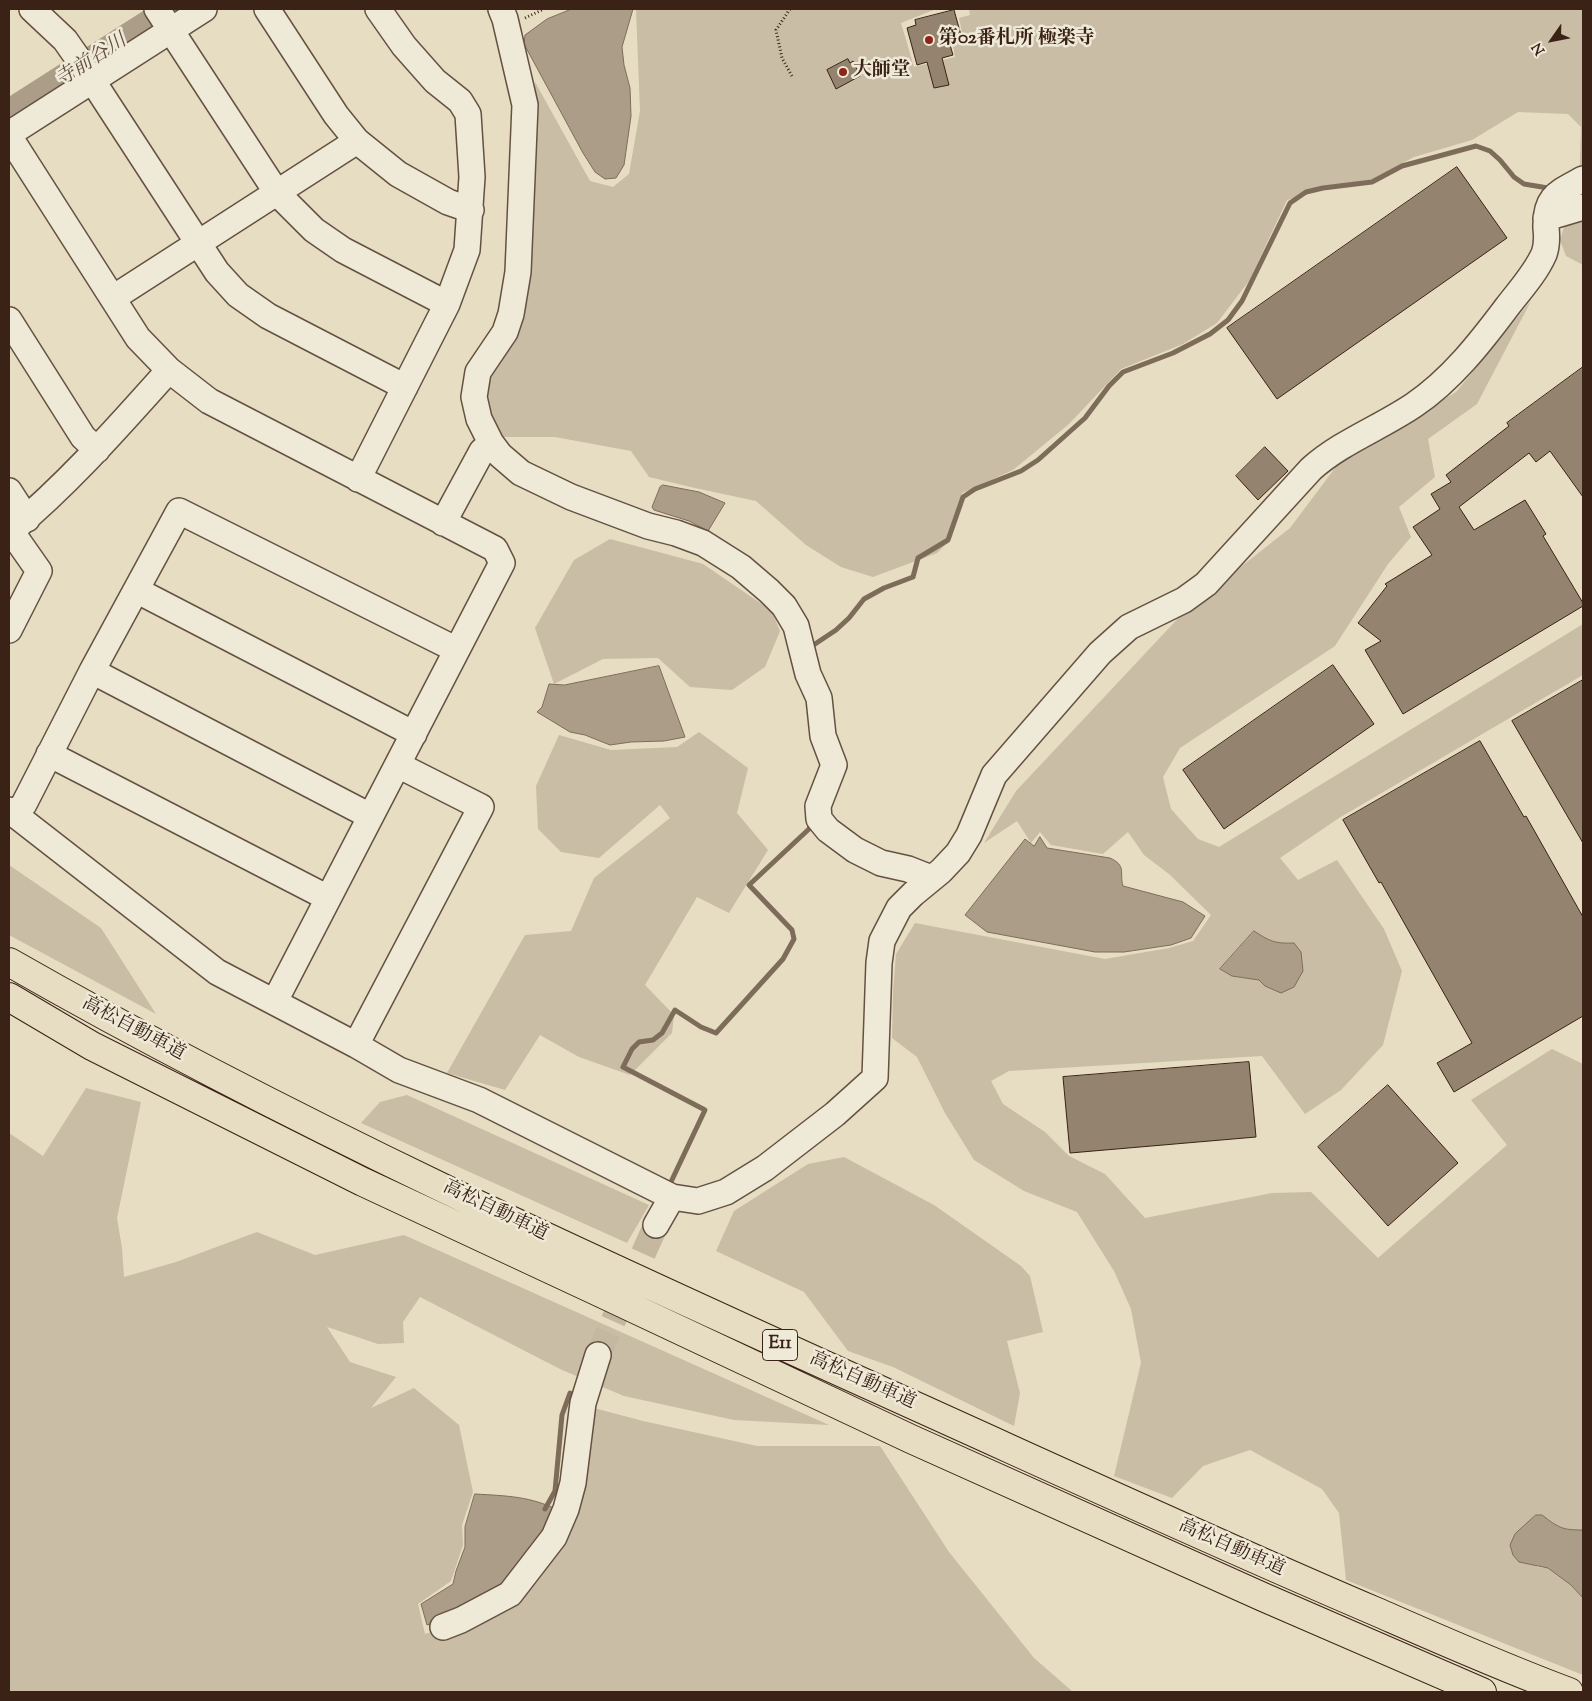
<!DOCTYPE html>
<html>
<head>
<meta charset="utf-8">
<style>
  body { margin:0 }
  #map { position:relative; width:1592px; height:1701px; overflow:hidden; background:#e6ddc2; font-family:"Sorts Mill Goudy",serif }
  canvas { display:block }
  .frame { position:absolute; inset:0; border:10px solid #3a2216; pointer-events:none }
  .north { position:absolute; left:1527px; top:15px; width:50px; height:50px; -webkit-text-stroke:4px #efe9d7; paint-order:stroke; rotate:237deg; font-size:14px; font-weight:700; line-height:20px; text-align:center; color:#3a2216 }
  .north::after { content:''; display:block; margin:auto; width:18px; height:22px; background:#3a2216; clip-path:polygon(50% 0,100% 100%,50% 72%,0 100%) }
</style>
</head>
<body>
<div id="map">
<canvas width="1592" height="1701"></canvas>
<div class="frame"></div>
<div class="north">N</div>
</div>
<script>
const g = document.querySelector('canvas').getContext('2d');
g.lineJoin = 'round';
function fill(path, color) { g.fillStyle = color; g.fill(path, 'evenodd'); }
function stroke(path, color, width, dash) { g.strokeStyle = color; g.lineWidth = width; g.lineCap = dash ? 'butt' : 'round'; g.setLineDash(dash || []); g.stroke(path); }
function drawText(font, color, halo, rows, align = 'center') {
  g.font = font + ' "Sorts Mill Goudy","Noto Serif JP",serif'; g.lineWidth = 5; g.setLineDash([]); g.textBaseline = 'middle'; g.strokeStyle = halo; g.fillStyle = color; for (const [text, x, y, turn = 0] of rows) {
    g.save(); g.translate(x, y); g.rotate((+turn || 0) * Math.PI / 180); g.textAlign = isNaN(turn) ? turn : align; if (halo) g.strokeText(text, 0, 0); g.fillText(text, 0, 0); g.restore();
  }
}
fill(new Path2D(`
  M636,9H936L901,23L914,67L955,57L952,40L963,37L959,18L970,15L969,9H1583V191L1579,192L1581,127L1568,114L1518,112L1472,140L1414,157L1362,185L1330,188L1287,200L1249,281L1217,323L1183,344L1121,369L1069,424L1013,470L962,493L950,540L937,553L873,577L841,567L806,545L756,501L695,488L649,477L631,451L555,437H501L487,407L485,378L508,347L527,301L534,216L533,144L535,82L590,181L613,187L629,174L640,111Z
  M1583,216V265L1566,256L1560,240L1566,221Z
  M1531,301L1477,404L1428,439L1435,477L1399,507L1411,537L1388,564L1335,646L1180,748L1163,777L1171,809L1198,839L1219,847L1583,624V675L1339,818L1280,858L1298,880L1337,860L1384,929L1402,971L1383,1045L1341,1090L1305,1114L1262,1056L1009,1071L991,1081L1003,1104L1045,1132L1069,1156L1105,1174L1145,1218L1272,1193L1311,1192L1378,1258L1507,1145L1471,1100L1552,1049L1583,1064V1530C1562,1530 1559,1528 1542,1515L1537,1567L1548,1568L1571,1585L1583,1598V1675L1346,1580L1339,1513L1322,1489L1250,1450L1203,1466L1172,1498L1114,1476L1141,1363L1131,1309L1114,1271L1077,1212L1024,1191L974,1160L945,1113L917,1057L892,1038L893,991L896,954L915,923L1105,959L1169,948L1193,941L1211,915L1169,874L1144,855L1128,832L1103,854L1051,845L1040,832L1031,843L1017,821L984,843L1016,791L1185,611L1290,528L1338,464L1456,392ZM1253,931C1269,941 1275,944 1294,943L1265,986L1260,980L1232,976L1220,969Z
  M610,539L703,564L772,611L780,631L765,667L732,690L690,687L658,658L603,659L554,684L535,628L574,560Z
  M699,732L748,768L737,813L768,850L729,913L697,897L645,985L674,1015L672,1033L630,1075L579,1057L540,1035L505,1090L447,1073L525,935L571,931L594,878L670,818L660,805L599,858L561,852L538,829L536,786L559,735L611,750L677,747Z
  M9,865L101,928L156,1014L9,935Z
  M86,1088L141,1102L117,1218L122,1248L124,1277L176,1262L257,1232L315,1255L404,1235L829,1425L734,1420L624,1396L562,1370L420,1297L403,1322L404,1343L378,1344L327,1327L350,1362L396,1377L371,1408L414,1388L459,1425L473,1492L462,1525L463,1545L451,1581L418,1604L425,1634L469,1620L559,1536L592,1444L590,1407L643,1421L757,1446H880L949,1552L1034,1658L1073,1692H9V1133L43,1156Z
  M407,1095L649,1205L627,1243L361,1123L380,1102Z
  M844,1157L934,1205L1021,1266L1030,1276L1043,1332L1007,1341L1020,1393L1014,1426L893,1367L848,1351L804,1292L716,1251L734,1211L808,1164Z`), '#c9bda5');
const water = new Path2D(`
  M572,9H633L622,47L624,65L630,88L631,116L624,165L616,178L605,179L595,172L583,153L524,44L525,35L547,19Z
  M663,485L699,492L725,503L708,531L689,521L654,510L652,507L660,487Z
  M659,666L685,737L664,741L631,742L610,745L585,735L570,732L537,712L542,707L549,684L564,685Z
  M1040,837L1047,848L1110,858C1127,866 1119,872 1123,886L1183,902L1205,916L1191,938L1171,945L1124,952H1095L987,932L965,915L1025,839L1034,846Z
  M1254,931C1269,941 1275,944 1294,943L1301,952L1303,971L1294,987L1281,993L1265,986L1259,980L1232,976L1220,969Z
  M475,1494C508,1496 530,1496 560,1511L508,1590L457,1617L427,1625L421,1604L453,1584L456,1571L465,1547V1527Z
  M1536,1515H1542C1559,1528 1562,1530 1583,1530V1598L1571,1585L1548,1568L1519,1562L1513,1555L1510,1545L1515,1534Z`);
fill(water, '#ac9d88');
stroke(water, '#7e6c5a', 1);
stroke(new Path2D(`
  M809,648L836,630L849,618L864,599L884,588L913,577L918,558L948,540L963,497L975,489L1021,471L1038,460L1085,418L1109,386L1123,372L1173,353L1210,334L1228,320L1242,301L1290,203L1306,192L1323,188L1372,182L1402,166L1476,146L1490,151L1500,160L1514,177L1524,184L1548,188
  M670,1184L705,1110L623,1067L632,1049L639,1042L653,1040L662,1033L675,1010L701,1027L716,1033L783,959L794,939L792,930L749,885L809,829L811,822
  M545,1509L555,1491L562,1415L570,1393`), '#7e6c5a', 5);
stroke(new Path2D(`
  M9,115L175,9`), '#ac9d88', 31);
const building = new Path2D(`
  M954,10L961,35L948,38L953,55L942,58L949,85L934,88L927,62L917,65L907,28L916,25L915,20Z
  M848,59L850,63L853,61L860,76L836,89L827,70Z
  M1457,167L1507,238L1277,399L1227,328Z
  M1583,367V497L1550,451L1536,462L1529,453L1459,507L1474,530L1525,500L1546,534L1543,536L1583,603V606L1403,714L1365,650L1381,641L1358,623L1387,586L1385,584L1432,555L1413,527L1440,509L1431,494L1451,482L1446,475L1509,426L1507,423Z
  M1265,447L1288,471L1258,500L1236,476Z
  M1333,665L1374,724L1224,829L1183,770Z
  M1583,680V843L1512,721Z
  M1480,741L1524,817L1526,816L1583,917V1016L1454,1092L1437,1063L1472,1043L1381,882L1379,883L1343,820Z
  M1249,1062L1256,1137L1070,1153L1063,1077Z
  M1388,1085L1458,1163L1388,1226L1318,1147Z`);
fill(building, '#93836f');
stroke(building, '#3a2216', 1);
stroke(new Path2D(`
  M598,1355L656,1225`), '#c4b8a0', 25, [25, 12]);
const minor = new Path2D(`
  M32,9L65,40L79,60L217,272L238,295L268,316L405,387
  M157,9L277,193L314,230L343,250L447,304
  M267,9L336,115L357,141L398,174L448,202L471,210
  M501,9L505,19L525,105L518,272L511,314L505,332L478,372L474,397L479,419L491,443L500,455L521,473L571,497L648,526L676,533L703,543L741,567L769,591L784,606L796,626L808,674L819,698L823,736L834,765L818,806L819,819L828,830L855,850L881,863L908,869L931,878
  M9,134L204,9
  M9,136L138,338L169,370L209,401L495,549L502,563L275,1001
  M1546,218L1583,207
  M113,298L357,141
  M9,320L83,437L97,450
  M358,479L447,304L467,250L472,177L468,114L460,101L435,81L404,46L378,9
  M9,491L27,519
  M443,523L482,451L491,443
  M9,533C68,484 118,427 169,370
  M136,590L414,734
  M9,630L39,571L11,531
  M92,671L370,816
  M49,754L328,898
  M9,810L217,972L356,1045L481,807L398,765
  M15,815L24,804L92,671L179,511L457,650
  M356,1045L399,1070L479,1100L672,1197L698,1201L726,1192L765,1168L835,1114L875,1078L879,963L882,941L899,908L913,894L941,871L958,853L969,835L994,775L1100,653L1129,627L1184,600L1206,584L1311,469C1341,442 1380,428 1414,405C1451,380 1480,343 1507,307C1520,290 1535,274 1544,254C1547,246 1547,237 1546,228C1545,196 1558,193 1583,179
  M656,1225L672,1197
  M443,1627L461,1620L510,1594L554,1537L566,1509L573,1483L583,1403L598,1355`);
const highway = new Path2D(`
  M9,962C299,1128 606,1266 911,1404C1066,1474 1220,1545 1377,1612C1441,1640 1504,1668 1569,1692
  M9,997L92,1046L363,1182L603,1294L911,1439L1263,1597L1482,1692`);
stroke(minor, '#655141', 28);
stroke(highway, '#3a2216', 30);
stroke(new Path2D(`
  M790,9L776,30L782,58L793,78
  M525,18L544,9`), '#3a2216', 3, [1, 2.5]);
stroke(minor, '#efe9d7', 25);
stroke(highway, '#e6ddc2', 28);
for (const [x, y, r, color] of [
  [929,40,5,"#8f2418"],
  [843,72,5,"#8f2418"]
]) { const dot = new Path2D(); dot.arc(x, y, r, 0, 2 * Math.PI); g.fillStyle = color; g.fill(dot); stroke(dot, '#efe9d7', 2); }
for (const [x, y, w] of [
  [780,1345,35]
]) { const box = new Path2D(); box.roundRect(x - w / 2, y - 15.5, w, 31, 4); g.fillStyle = '#efe9d7'; g.fill(box); stroke(box, '#3a2216', 1); }
drawText('bold 18px', '#3a2216', null, [
  ["E11",780,1345]
]);
drawText('bold 19px', '#3a2216', '#efe9d7', [
  ["第02番札所 極楽寺",939,40],
  ["大師堂",853,72]
], 'left');
drawText('19px', '#3a2216', '#efe9d7', [
  ["高松自動車道",133,1030,28],
  ["高松自動車道",495,1212,26],
  ["高松自動車道",862,1382,24],
  ["高松自動車道",1231,1549,24]
]);
drawText('italic 20px', '#624d3e', '#efe9d7', [
  ["寺前谷川",92,62,-33]
]);
</script>
</body>
</html>
